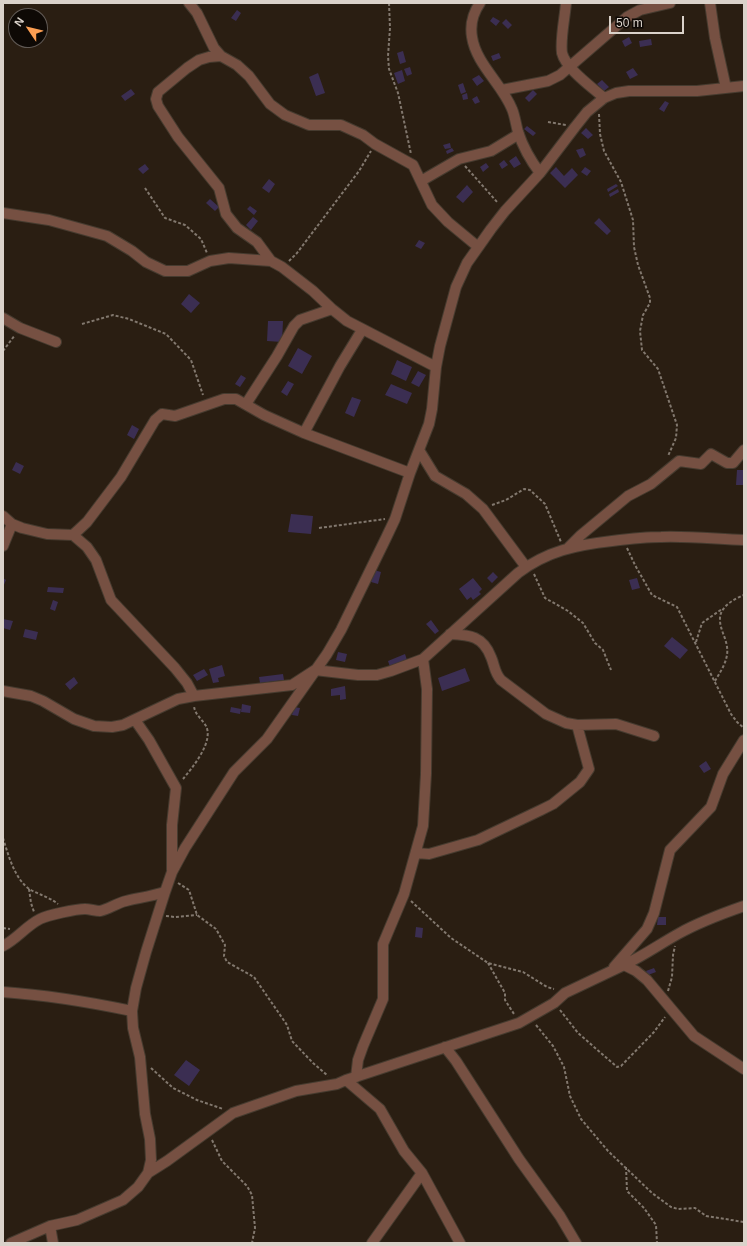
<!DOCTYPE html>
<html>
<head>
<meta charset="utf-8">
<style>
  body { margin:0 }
  #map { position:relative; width:747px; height:1246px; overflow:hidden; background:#2a1e12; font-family:Helvetica,sans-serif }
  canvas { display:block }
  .frame { position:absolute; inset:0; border:4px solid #dad2ca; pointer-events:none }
  .north { position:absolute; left:8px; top:8px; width:40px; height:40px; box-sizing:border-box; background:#0e0905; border:1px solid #605954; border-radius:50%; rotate:305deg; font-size:11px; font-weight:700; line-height:16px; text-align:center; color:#dad2ca }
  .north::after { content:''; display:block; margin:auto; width:14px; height:18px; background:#fc9e52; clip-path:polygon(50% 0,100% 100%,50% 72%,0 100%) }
  .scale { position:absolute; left:609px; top:16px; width:75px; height:18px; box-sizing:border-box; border:2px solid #dad2ca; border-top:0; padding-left:5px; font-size:12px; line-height:14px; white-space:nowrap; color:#dad2ca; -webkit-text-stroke:3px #0e0905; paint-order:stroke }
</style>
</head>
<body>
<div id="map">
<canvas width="747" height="1246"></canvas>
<div class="frame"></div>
<div class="north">N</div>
<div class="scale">50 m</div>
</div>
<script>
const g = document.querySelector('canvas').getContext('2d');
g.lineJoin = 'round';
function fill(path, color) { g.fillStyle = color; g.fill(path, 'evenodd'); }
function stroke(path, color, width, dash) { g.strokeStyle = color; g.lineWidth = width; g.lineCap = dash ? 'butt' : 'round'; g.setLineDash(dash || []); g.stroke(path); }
fill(new Path2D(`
  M237,10L241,13L236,21L231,18Z
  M493,17L500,21L496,26L490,21Z
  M506,19L512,25L508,29L502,23Z
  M629,37L632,43L625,47L622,41Z
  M651,39L652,45L640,47L639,41Z
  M403,51L406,62L400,64L397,53Z
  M499,53L501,58L493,61L491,56Z
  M410,67L412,74L407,76L404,69Z
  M633,68L638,75L630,79L626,72Z
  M402,70L405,81L398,84L394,73Z
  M318,73L325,93L316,96L309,77Z
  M479,75L484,81L477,86L472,79Z
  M602,80L609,87L604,91L597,84Z
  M463,83L466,92L461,94L458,85Z
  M131,89L135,94L125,101L121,96Z
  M533,90L537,94L529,102L525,98Z
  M467,93L468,99L463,100L462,95Z
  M477,96L480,102L475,104L472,99Z
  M665,101L669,103L664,112L659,109Z
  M527,126L536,133L533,136L524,129Z
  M586,128L593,135L588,139L581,133Z
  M450,143L451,148L445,149L443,145Z
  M452,148L454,151L447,154L446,151Z
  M583,148L586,155L580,158L576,150Z
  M516,156L521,164L514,168L509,161Z
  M504,160L508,165L502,169L499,164Z
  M486,163L489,167L483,172L480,167Z
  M145,164L149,169L143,174L138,169Z
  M556,167L564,176L572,168L578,175L565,188L550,173Z
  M585,167L591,171L587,176L581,172Z
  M269,179L275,184L269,193L262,188Z
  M616,184L618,186L608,192L607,189Z
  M467,185L473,192L463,203L456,197Z
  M618,189L619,192L610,197L609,194Z
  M210,199L219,207L215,211L206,203Z
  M250,206L257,211L254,215L247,209Z
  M253,217L258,221L251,230L246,225Z
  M599,218L611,231L607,235L594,223Z
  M419,240L425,243L421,249L415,246Z
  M189,294L200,303L191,313L181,304Z
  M268,321H283L282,342L267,341Z
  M298,348L312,356L302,374L288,366Z
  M397,360L412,367L406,381L391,374Z
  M418,371L426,375L419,387L411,383Z
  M241,375L246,378L240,387L235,384Z
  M288,381L294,384L287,396L281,392Z
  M391,384L412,393L407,404L385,395Z
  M352,397L361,400L354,417L345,413Z
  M132,425L139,429L134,439L127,435Z
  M16,462L24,466L20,474L12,470Z
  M737,470H744V485H736Z
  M291,514L313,516L311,534L288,532Z
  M374,570L381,572L378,584L371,582Z
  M493,572L498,577L492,583L487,578Z
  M3,578L6,580L3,587Z
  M473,578L482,589L479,592L481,594L473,600L471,597L467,600L459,589Z
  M637,578L640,588L632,590L629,580Z
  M48,587L64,588L63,593L47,592Z
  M53,600L58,602L55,611L50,609Z
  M3,619L13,621L10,630L3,628Z
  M431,620L439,631L435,634L426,624Z
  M25,629L38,632L36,640L23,637Z
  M672,637L688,650L680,659L664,646Z
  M338,652L347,654L345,662L336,660Z
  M405,654L407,660L390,667L388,661Z
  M222,665L225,676L218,678L219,682L213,683L209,669Z
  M465,668L470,681L442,691L438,678Z
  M204,669L208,675L197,681L193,675Z
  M283,674L284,680L260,683L259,677Z
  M74,677L78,683L70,690L65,684Z
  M345,686L346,699L340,700V695L331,696V689Z
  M242,704L251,706L250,713L241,712Z
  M231,707L241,709L240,714L230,712Z
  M294,707L300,708L298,716L292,715Z
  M706,761L711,769L704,773L699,766Z
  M658,917H666V925H657Z
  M416,927L423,928L422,938L415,937Z
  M654,968L656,972L648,975L646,971Z
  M186,1060L200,1070L189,1086L174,1075Z`), '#3b2e52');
const minor = new Path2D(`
  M189,3L197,13L214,48L221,56L237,65L249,76L270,104L285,115L309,125H341L363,135L375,144L413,165L432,205L448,222L477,246
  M480,3C473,13 470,25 472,37C476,64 502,84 512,109C515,116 516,125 518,132C523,147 531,161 540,173
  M566,3C565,17 560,39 562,53C566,69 592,87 604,98
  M710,3L715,38L726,88
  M221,56L209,57L199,60L187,68L158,92L156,99L158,106L178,137L219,188L226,214L237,228L257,242L271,261
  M502,90L548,81L560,75L627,17L640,10L670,3
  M421,181L459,159L491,151L519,134
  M3,213L49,220L107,236L132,251L146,262L165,271H188L210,261L229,258L271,261L282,267L313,291L332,309L347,321L436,367
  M3,318L20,328L56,342
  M246,404L277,356L294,326L300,320L332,309
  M304,433L340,366L362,330
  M419,450L435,476L466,494L483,509L526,567
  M3,516L12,524L22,528L47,534L73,535L87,547L96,560L111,600L175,668L187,683L194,696
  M73,535L87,522L121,477L155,420L162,414L175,416L224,399H236L264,415L304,433L410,473
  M3,546L12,524
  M569,547L581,535L628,496L651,484L679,461L701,464L711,454L727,463H733L744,450
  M450,634C470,635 483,636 491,657C495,666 494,672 501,680L546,714L566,723L577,725L616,724L654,736
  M3,691L31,696L43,701L74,719L94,726L112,727L123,725L178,699L194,696L292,685L315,670L358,675H377L391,671L423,659L518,573C547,551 576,545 612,541C628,539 645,537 661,537C689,536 716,539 744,540
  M135,720L149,740L176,788L172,825V870
  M416,853L429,854L478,840L541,810L553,804L580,782L589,769L577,725
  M3,946C17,939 26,926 40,919C48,915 76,909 85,909C90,909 95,911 100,911C109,909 117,903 126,901C139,898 152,896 165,892
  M624,965C643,956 660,944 678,934C699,922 721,914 744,906
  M614,967L647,929L654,913L670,850L711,807L723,774L744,740
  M3,992C46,995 89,1002 132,1011
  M445,1047L456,1061L519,1159L560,1216L576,1243
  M356,1077L358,1060L363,1046L383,999V944L404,894L423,826L426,774L427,689L423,659
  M346,1080L380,1109L404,1151L422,1173L460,1243
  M148,1173L167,1161L233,1113L296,1091L337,1084L346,1080L519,1023L554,1003L565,993L624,965L636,971L647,980L694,1036L744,1069
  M50,1226L53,1243
  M11,1243L50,1226L77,1220L123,1200L138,1187L148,1173L151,1160L150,1139L145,1114L140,1057L133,1028L132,1011L136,988L146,952L165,892L172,872L185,848L234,772L267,739L327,654L341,630L386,538L395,519L410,473L429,424L432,409L436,367L440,346L456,287L467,263L491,229L505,211L540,173L575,127L587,112L604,98L616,93L629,91H697L744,86
  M372,1243L422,1173`);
stroke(minor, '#463b2f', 12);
stroke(new Path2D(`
  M389,3L390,28L388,56L389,69L398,93L411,154
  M599,114L600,134L604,151L621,182L633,220L634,247L638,265L650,298V303L643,315L640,331L642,350L658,369L677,425L676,438L668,456
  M548,122L566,125
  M465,166L498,203
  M145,188L165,218L185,225L201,239L207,253
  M289,261L297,253L359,171L371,151
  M82,324L113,315L129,319L166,334L191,360L203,395
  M3,351L15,335
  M492,505L506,500L524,489L530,490L545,504L561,542
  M319,528L385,519
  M627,548L635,565L652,595L677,607L731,714L737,722L744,728
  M534,574L545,598L568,611L583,623L595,643L603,650L611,670
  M696,642L702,623L722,609
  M715,681C721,671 729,659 727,647C726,638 720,629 720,620C719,607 734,599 744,595
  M183,779C192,768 214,742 206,726C202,719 194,714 194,705
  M3,838C8,854 15,881 31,890C40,895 49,897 58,904
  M178,883L189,890L197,915L216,929L225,945L224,956L227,962L254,977L287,1025L292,1041L313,1063L328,1076
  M29,889L31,903L34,912
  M411,901L451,938L488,963L523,972L547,987L554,989
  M166,916L175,917L197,915
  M3,928L10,929
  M488,963L505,993V1000L514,1014
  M668,991L672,977L673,955L675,946
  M560,1010L578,1033L617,1067L621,1066L654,1032L665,1017
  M536,1025L553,1046L564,1067L570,1096L581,1119L608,1151L652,1193L671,1207L678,1209L695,1208L706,1216L744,1222
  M151,1068L173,1088L197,1100L223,1109
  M212,1140L222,1161L247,1186L252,1195L255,1228L252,1243
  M626,1167L627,1191L644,1208L656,1225L657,1243`), '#82786e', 2, [3, 2]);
stroke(minor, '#765042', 10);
</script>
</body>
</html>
